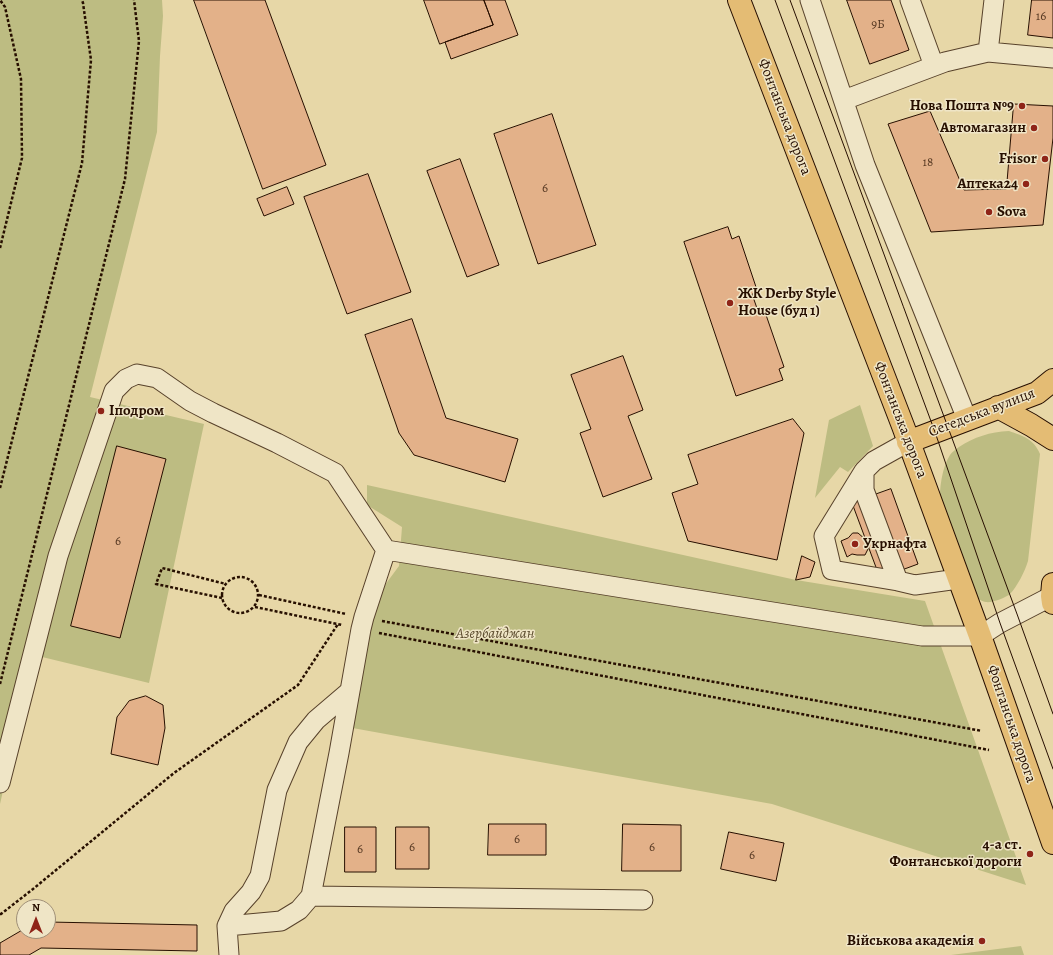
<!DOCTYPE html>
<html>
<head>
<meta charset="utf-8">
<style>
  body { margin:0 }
  #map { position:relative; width:1053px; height:955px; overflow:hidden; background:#e7d7a7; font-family:Alegreya,serif }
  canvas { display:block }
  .north { position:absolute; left:16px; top:899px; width:40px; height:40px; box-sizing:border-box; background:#efe5c6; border:1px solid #9f8f77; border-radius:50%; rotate:0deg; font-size:11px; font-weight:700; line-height:16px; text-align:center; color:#270f00 }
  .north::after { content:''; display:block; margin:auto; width:14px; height:18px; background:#8f2418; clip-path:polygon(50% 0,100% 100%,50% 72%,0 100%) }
</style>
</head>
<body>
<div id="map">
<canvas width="1053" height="955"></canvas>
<div class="north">N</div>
</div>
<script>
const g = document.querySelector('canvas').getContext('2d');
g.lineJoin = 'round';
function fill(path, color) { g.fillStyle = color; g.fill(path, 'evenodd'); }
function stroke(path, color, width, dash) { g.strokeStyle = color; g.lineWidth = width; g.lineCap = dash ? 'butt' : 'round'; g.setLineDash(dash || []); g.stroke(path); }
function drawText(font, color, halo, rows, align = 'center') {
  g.font = font + ' Alegreya,serif'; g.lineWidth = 3; g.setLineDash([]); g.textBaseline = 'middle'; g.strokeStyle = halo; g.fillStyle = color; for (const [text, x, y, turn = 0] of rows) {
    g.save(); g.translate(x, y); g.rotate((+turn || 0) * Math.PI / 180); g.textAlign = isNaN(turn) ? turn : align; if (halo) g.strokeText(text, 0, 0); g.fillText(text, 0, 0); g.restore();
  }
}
fill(new Path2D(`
  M0,0H162L163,16L160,56L157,132L90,397L204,424L149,683L34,655L0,804Z
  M860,405L873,446L848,472L840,467L815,498L829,420Z
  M1009,431C1023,436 1034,439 1040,454L1028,561C1025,571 1017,587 1010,594C1005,598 992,603 986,602C982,602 978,598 975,596L940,504C939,490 942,467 950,455C952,452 956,449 959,447C974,437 990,432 1009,431Z
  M367,485L796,580L925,601L1026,885L772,804L347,727L376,597L399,566L402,527L367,505Z
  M1021,946L1024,955H951Z`), '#bdbc82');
const building = new Path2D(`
  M194,0H265L326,165L263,189Z
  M424,0H484L493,25L440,44Z
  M484,0H505L518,35L451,59L445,42L493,25Z
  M847,0H891L909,50L870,64Z
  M1032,0H1053V38L1028,35Z
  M1014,104L1053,106V138L1043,225L931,232L888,124L930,111L964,190L1006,189Z
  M552,114L596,245L538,264L494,134Z
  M460,159L499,265L467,277L427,171Z
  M368,174L411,292L347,314L304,197Z
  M287,187L294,204L264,216L257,199Z
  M728,227L732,239L739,236L758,293L752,294L759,314L765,312L784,367L779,369L783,380L736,396L684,242Z
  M412,319L446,418L518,439L505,482L414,455L399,433L365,335Z
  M623,356L643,410L628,416L652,479L603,497L580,433L591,429L571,375Z
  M793,419L804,433L777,560L688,541L672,493L698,484L688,455Z
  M117,446L166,459L120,638L71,626Z
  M891,489L918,564L880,578L852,503Z
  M853,533H858L866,540L869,547L865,555H857L852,554L847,557L841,541L848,538Z
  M802,556L815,562L810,577L796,580Z
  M146,696L163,705L165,728L158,765L111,754L117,717L129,701Z
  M489,824H546V855H488Z
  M623,824L681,825V871H622Z
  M345,827H376V872H345Z
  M396,827H429V869H396Z
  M729,832L784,843L776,881L721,869Z
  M48,922L197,925V951L41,948L29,955H0V943L24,929V931H48Z`);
fill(building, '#e3b189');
stroke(building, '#270f00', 1);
const minor = new Path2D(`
  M810,0L865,165L967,419
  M910,0L934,66
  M988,52L994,0
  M844,100L945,62L988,52L1053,58
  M908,442L874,461L864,471V490L898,581L915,585L958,579
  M864,471L824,536L832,570L898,581
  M0,783L58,556L114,391L126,379L137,374L157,378L190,401L213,413L277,443L335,473L386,550L922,636H980L1000,623L1052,596
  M311,896L643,900
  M227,926L281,921L299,910L311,896L339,753L361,629L364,617L386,550
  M229,955L227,926L234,911L251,892L260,876L277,790L298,742L316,720L350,691`);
const major = new Path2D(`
  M739,0L903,426L980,636L1053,843
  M998,407L1031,425L1053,439
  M908,442L1037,393L1053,380
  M1053,584L1052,596L1053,603`);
stroke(minor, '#57412a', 21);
stroke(major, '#270f00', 24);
stroke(new Path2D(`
  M0,248L22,158L21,79L5,7L0,0
  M0,488L82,163L91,60L83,3L82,0
  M222 595a18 18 0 1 1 36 0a18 18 0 1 1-36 0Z
  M259,595L346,614
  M222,598L156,584L162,568L226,584
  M255,607L342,625
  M382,621L982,731
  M379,633L989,750
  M0,684L125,179L139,41L134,0
  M0,914H1L33,889L174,773L298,685L338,624`), '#270f00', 2.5, [3, 2]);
stroke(minor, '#efe5c6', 19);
stroke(major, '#e4bc74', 22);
stroke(new Path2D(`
  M775,0L935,432L1000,623L1053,769
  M790,0L1017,614L1053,714`), '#270f00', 1);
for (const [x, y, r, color] of [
  [1022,106,4,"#8f2418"],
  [1034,128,4,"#8f2418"],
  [1045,159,4,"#8f2418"],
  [1026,184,4,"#8f2418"],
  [989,212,4,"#8f2418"],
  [730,303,4,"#8f2418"],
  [101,411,4,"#8f2418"],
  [855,544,4,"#8f2418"],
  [1030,854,4,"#8f2418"],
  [982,941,4,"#8f2418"]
]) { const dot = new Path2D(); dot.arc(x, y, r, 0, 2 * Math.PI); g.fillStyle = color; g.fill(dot); stroke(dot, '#efe5c6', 1.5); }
drawText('13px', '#563822', null, [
  ["16",1041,17],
  ["9Б",878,25],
  ["18",928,163],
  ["6",545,189],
  ["6",118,542],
  ["6",517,840],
  ["6",412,848],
  ["6",652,848],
  ["6",360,850],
  ["6",752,856]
]);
drawText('bold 15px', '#270f00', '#efe5c6', [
  ["Нова Пошта №9",1014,106],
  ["Автомагазин",1026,128],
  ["Frisor",1037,159],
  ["Аптека24",1018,184],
  ["Sova",997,212,"left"],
  ["ЖК Derby Style",738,294,"left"],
  ["House (буд 1)",738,311,"left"],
  ["Іподром",109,411,"left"],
  ["Укрнафта",863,544,"left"],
  ["4-а ст.",1022,845],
  ["Фонтанської дороги",1022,862],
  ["Військова академія",974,941]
], 'right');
drawText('15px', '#270f00', '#efe5c6', [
  ["Фонтанська дорога",784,117,69],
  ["Сегедська вулиця",982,413,-21],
  ["Фонтанська дорога",900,420,69],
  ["Фонтанська дорога",1011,724,71]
]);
drawText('italic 15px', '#5c4c2e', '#efe5c6', [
  ["Азербайджан",495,634]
]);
</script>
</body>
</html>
